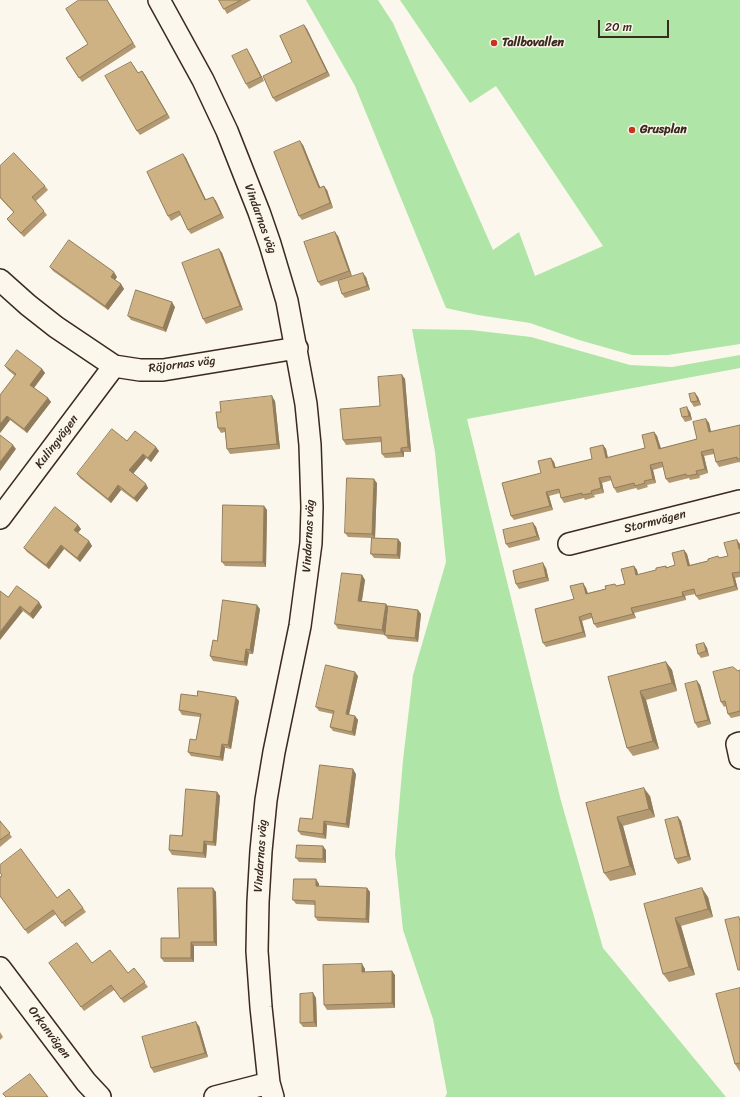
<!DOCTYPE html>
<html>
<head>
<meta charset="utf-8">
<style>
  body { margin:0 }
  #map { position:relative; width:740px; height:1097px; overflow:hidden; background:#fbf7ec; font-family:Sriracha,sans-serif }
  canvas { display:block }
  .scale { position:absolute; left:598px; top:20px; width:71px; height:18px; box-sizing:border-box; border:2px solid #3b2a1e; border-top:0; padding-left:5px; font-size:12px; line-height:14px; white-space:nowrap; color:#3b2a1e; -webkit-text-stroke:3px #fbf7ec; paint-order:stroke }
</style>
</head>
<body>
<div id="map">
<canvas width="740" height="1097"></canvas>
<div class="scale">20 m</div>
</div>
<script>
const g = document.querySelector('canvas').getContext('2d');
g.lineJoin = 'round';
function fill(path, color) { g.fillStyle = color; g.fill(path, 'evenodd'); }
function stroke(path, color, width, dash) { g.strokeStyle = color; g.lineWidth = width; g.lineCap = dash ? 'butt' : 'round'; g.setLineDash(dash || []); g.stroke(path); }
function drawText(font, color, halo, rows, align = 'center') {
  g.font = font + ' Sriracha,sans-serif'; g.lineWidth = 3; g.setLineDash([]); g.textBaseline = 'middle'; g.strokeStyle = halo; g.fillStyle = color; for (const [text, x, y, turn = 0] of rows) {
    g.save(); g.translate(x, y); g.rotate((+turn || 0) * Math.PI / 180); g.textAlign = isNaN(turn) ? turn : align; if (halo) g.strokeText(text, 0, 0); g.fillText(text, 0, 0); g.restore();
  }
}
fill(new Path2D(`
  M306,0H378L393,23L493,250L519,232L535,276L603,246L496,86L470,103L400,0H740V344L668,355H632L579,340L530,323L478,315L446,308L355,86Z
  M412,329L471,330L531,337L630,365L672,367L740,355V368L467,419L561,801L603,948L726,1097H445L447,1093L433,1019L403,930L395,854L403,760L413,675L446,562L435,452Z`), '#afe5a7');
const minor = new Path2D(`
  M159,0L203,80L227,131L259,212L270,244L287,301L306,404L310,445L312,507L311,543L300,626L274,752L266,800L261,851L258,902L257,951L261,1007L269,1083L273,1097
  M0,280L28,305L56,327L114,366L140,370H163L297,348
  M0,518L114,366
  M569,544L740,501
  M740,743L737,744L740,758
  M0,968L86,1082L100,1097
  M215,1097L269,1083`);
stroke(minor, '#3b2a1e', 24);
stroke(minor, '#fbf7ec', 21);
fill(new Path2D(`
  M79,0H107L136,47L82,82L66,58L88,44Z
  M219,0H251L227,14Z
  M304,25L307,29L330,76L276,102L273,98L292,62Z
  M250,54L264,81L249,89L246,84Z
  M134,66L138,73L142,71L145,75L170,118L140,135L137,131Z
  M303,145L320,187L327,190L333,208L302,220L299,216Z
  M183,154L186,158L206,200L213,197L216,201L224,218L191,234L188,230L181,215L171,221L168,216Z
  M0,166L45,186L48,190L36,201L47,215L24,237L10,223L7,219L14,213L0,198Z
  M338,236L352,276L321,286L318,282Z
  M219,249L222,253L243,310L206,324L203,319Z
  M50,267L117,277L115,280L121,284L124,289L108,310L53,271Z
  M366,277L370,290L345,298L342,294Z
  M175,307L166,332L131,320L128,316Z
  M5,366L42,369L45,373L34,388L48,398L51,402L27,433L10,420L0,433L15,376L8,370Z
  M402,375L405,379L411,452H404V457L385,458L382,454L381,442L346,445L343,440L380,406Z
  M695,393L698,397L701,405L694,407L691,402Z
  M275,401L280,449L230,454L227,449L225,432L221,433L218,428L221,412Z
  M690,412L692,420L685,422L682,417Z
  M706,419L709,423L711,432L740,425V463L739,462L719,467L716,462L714,454L704,456L708,473L699,476L700,478L690,480L689,478L669,483L666,479L663,467L653,470L656,483L647,485L648,487L638,490L636,488L617,493L614,488L612,480L602,483L604,493L594,495L595,497L585,500L584,498L564,503L561,498L560,493L549,496L553,510L514,520L511,516L551,458L554,462L556,468L592,459L603,445L606,449L608,458L645,448L654,432L657,436L661,448L697,439Z
  M127,441L159,451L151,462L146,458L133,474L148,488L137,502L121,490L111,503L80,478L77,474Z
  M377,483L375,538L398,539L401,543L400,559L374,558L371,554L372,538L348,537L345,533Z
  M264,506L267,510L266,567L225,566L222,562Z
  M533,523L536,527L540,540L509,548L506,544Z
  M78,525L81,529L78,533L89,541L92,546L80,562L64,549L49,569L27,552L24,548Z
  M740,544V577L735,578L738,590L699,600L696,596V594L685,596L686,600L634,613L636,618L597,628L594,624L592,618L582,621L586,637L546,647L543,643L574,599L583,583L586,588L588,593L625,584L634,566L637,570L638,575L656,570L666,566L667,568L675,565L684,550L687,554L690,565L728,556Z
  M546,568L549,581L519,589L516,584Z
  M362,575L365,580L362,601L386,604L388,608L418,610L421,614L418,642L388,639L385,635L338,629L335,624Z
  M8,597L42,607L33,619L23,611Z
  M260,609L253,654H249L247,666L213,661L210,656L217,641Z
  M704,643L707,648L709,656L701,658L698,654Z
  M666,662L672,670L677,691L646,700L659,749L633,756L627,748L608,677Z
  M740,670V716L731,718L728,714L726,706L724,707L721,702Z
  M358,676L349,715L355,716L358,720L355,736L333,731L330,727L333,714L319,711L316,707Z
  M697,681L700,685L711,724L698,728L695,723Z
  M197,696L239,701L231,749L225,748L223,761L191,756L188,752L196,740L200,717L182,715L179,710Z
  M356,774L349,828L327,825L326,839L301,835L298,831L312,819Z
  M217,792L220,796L216,846L207,845L206,858L172,855L169,850Z
  M650,796L655,817L623,826L636,875L610,881L604,873L586,803Z
  M678,817L681,821L691,860L678,864L675,859Z
  M0,821L12,837L0,847Z
  M326,850V863L299,862L296,858Z
  M2,876L57,898L69,889L86,912L65,927L56,914L28,934L0,896Z
  M316,879L319,884V887L367,888L370,892L369,923L318,921L315,917V905L296,904L293,900Z
  M216,892L217,946H194V962H164L161,958L179,938Z
  M708,897L713,917L681,926L695,975L669,982L663,974L644,904Z
  M49,963H92L128,973L134,968L148,987L124,1003L114,990L84,1011Z
  M362,964L365,969V972L395,975V1008L327,1010L324,1005Z
  M740,988V1072L735,1064Z
  M313,993L316,998L317,1027H303L300,1023Z
  M199,1026L208,1057L154,1073L151,1068Z
  M0,1032L3,1037L0,1040Z`), '#b29972');
fill(new Path2D(`
  M304,25L307,29L330,76L327,72Z
  M247,49L250,54L264,81L261,77Z
  M142,71L145,75L170,118L167,114Z
  M300,141L303,145L322,192L319,188Z
  M183,154L186,158L208,204L205,200Z
  M324,186L327,190L333,208L330,203Z
  M213,197L216,201L224,218L221,214Z
  M335,232L338,236L352,276L349,271Z
  M219,249L222,253L243,310L240,306Z
  M114,272L117,277L114,281L111,277Z
  M363,273L366,277L370,290L367,286Z
  M121,284L124,289L108,310L105,306Z
  M172,302L175,307L166,332L163,328Z
  M42,369L45,373L33,389L30,385Z
  M402,375L405,379L411,452L408,447Z
  M695,393L698,397L701,405L698,401Z
  M272,396L275,401L280,449L277,444Z
  M48,398L51,402L27,433L24,429Z
  M687,407L690,412L692,420L689,416Z
  M7,416L10,420L0,433V424Z
  M706,419L709,423L712,436L709,432Z
  M654,432L657,436L662,453L659,449Z
  M13,445L16,449L0,471V462Z
  M603,445L606,449L609,463L606,458Z
  M156,447L159,451L151,462L148,458Z
  M401,448L404,452V457L401,452Z
  M701,452L704,456L708,473L705,469Z
  M143,454L146,458L132,475L129,470Z
  M551,458L554,462L557,473L554,468Z
  M650,465L653,470L656,483L653,479Z
  M696,471L699,476L700,478L697,474Z
  M599,478L602,483L604,493L601,488Z
  M374,479L377,483L375,538L372,534Z
  M146,484L148,488L137,502L134,498Z
  M118,485L121,490L111,503L108,499Z
  M546,492L549,496L553,510L550,506Z
  M264,506L267,510L266,567L263,562Z
  M533,523L536,527L540,540L537,536Z
  M78,525L81,529L77,534L74,530Z
  M398,539L401,543L400,559L397,555Z
  M737,540L740,544V550L739,549Z
  M89,541L92,546L80,562L77,558Z
  M61,545L64,549L49,569L46,565Z
  M684,550L687,554L691,570L688,566Z
  M543,563L546,568L549,581L546,577Z
  M634,566L637,570L639,580L636,575Z
  M732,573L735,578L738,590L735,586Z
  M362,575L365,580L361,605L358,601Z
  M583,583L586,588L589,598L586,594Z
  M682,592L685,596L686,600L683,596Z
  M39,602L42,607L33,619L30,614Z
  M386,604L389,608L385,635L382,630Z
  M257,605L260,609L253,654L250,650Z
  M20,606L23,611L0,640V632Z
  M631,608L634,613L636,618L633,614Z
  M418,610L421,614L418,642L415,638Z
  M579,617L582,621L586,637L583,632Z
  M704,643L707,648L709,656L706,651Z
  M246,649L249,654L247,666L244,662Z
  M666,662L672,670L677,691L672,683Z
  M355,672L358,676L348,718L346,714Z
  M697,681L700,685L711,724L708,720Z
  M640,691L646,700L659,749L653,741Z
  M236,697L239,701L231,749L228,745Z
  M355,716L358,720L355,736L352,732Z
  M222,744L225,748L223,761L220,757Z
  M353,769L356,774L349,828L346,824Z
  M644,788L650,796L655,817L649,809Z
  M217,792L220,796L216,846L213,842Z
  M617,817L623,826L636,875L630,866Z
  M678,817L681,821L691,860L688,856Z
  M324,821L327,825L326,839L323,834Z
  M204,841L207,845L206,858L203,853Z
  M323,846L326,850V863L323,859Z
  M316,879L319,884V891L316,886Z
  M213,888L216,892L217,946L214,942Z
  M367,888L370,892L369,923L366,919Z
  M702,888L708,897L713,917L708,909Z
  M675,918L681,926L695,975L689,967Z
  M191,942L194,946V962L191,958Z
  M362,964L365,969V976L362,972Z
  M392,971L395,975V1008L392,1003Z
  M313,993L316,998L317,1027L314,1022Z
  M196,1022L199,1026L208,1057L205,1053Z`), '#917d5c');
const building = new Path2D(`
  M79,0H107L133,43L79,78L66,58L88,44L66,9Z
  M219,0H241L224,9Z
  M304,25L327,72L273,98L263,76L292,62L280,36Z
  M247,49L261,77L246,84L232,56Z
  M131,62L138,73L142,71L167,114L137,131L105,76Z
  M300,141L319,188L324,186L330,203L299,216L274,152Z
  M14,153L45,186L32,197L44,211L21,233L7,219L14,212L0,197V166Z
  M183,154L205,200L213,197L221,214L188,230L179,211L168,216L147,172Z
  M335,232L349,271L318,282L304,242Z
  M69,240L114,272L111,277L121,284L105,306L50,267Z
  M219,249L240,306L203,319L182,263Z
  M363,273L367,286L342,294L338,281Z
  M136,290L172,302L163,328L128,316Z
  M17,350L42,369L30,385L48,398L24,429L7,416L0,424V395L16,374L5,366Z
  M402,375L408,447L401,448V452L382,454L381,437L343,440L340,409L380,406L378,377Z
  M695,393L698,401L691,402L689,394Z
  M272,396L277,444L227,449L225,428H218L216,412H221L220,402Z
  M687,407L689,416L682,417L680,409Z
  M706,419L709,432L740,425V459H737V457L716,462L713,449L701,452L705,469L696,471L697,474L687,476L686,474L666,479L662,462L650,465L653,479L644,481L645,483L635,486L634,483L614,488L610,476L599,478L601,488L591,491L592,493L582,495V493L561,498L559,489L546,492L550,506L511,516L502,483L541,473L538,461L551,458L554,468L592,459L590,448L603,445L606,458L645,448L642,435L654,432L659,449L697,439L693,422Z
  M112,429L127,441L135,431L156,447L148,458L143,454L129,470L146,484L134,498L118,485L108,499L77,474Z
  M0,435L13,445L0,462Z
  M347,478L374,479L372,534L345,533Z
  M223,505L264,506L263,562H222Z
  M55,507L78,525L74,530L89,541L77,558L61,545L46,565L24,548Z
  M533,523L537,536L506,544L503,530Z
  M372,538L398,539L397,555L371,554Z
  M737,540L739,549H740V572L732,573L735,586L696,596L694,589L682,592L683,596L631,608L633,614L594,624L591,613L579,617L583,632L543,643L535,609L574,599L570,586L583,583L586,594L606,589L605,586L615,584L616,586L625,584L621,569L634,566L636,575L656,570V568L666,566V568L675,565L672,553L684,550L688,566L708,561V559L718,556L719,558L728,556L724,543Z
  M543,563L546,577L516,584L513,571Z
  M342,573L362,575L358,601L386,604L382,630L335,624Z
  M17,586L39,602L30,614L20,606L0,632V591L8,597Z
  M223,600L257,605L250,650L246,649L244,662L210,656L213,640L217,641Z
  M388,606L418,610L415,638L385,635Z
  M704,643L706,651L698,654L696,645Z
  M666,662L672,683L640,691L653,741L627,748L608,677Z
  M326,665L355,672L346,714L355,716L352,732L330,727L334,711L316,707Z
  M733,667L738,671L740,670V711L728,714L725,701L721,702L713,672Z
  M697,681L708,720L695,723L685,684Z
  M198,691L236,697L228,745L222,744L220,757L188,752L190,739L196,740L201,714L179,710L181,694L197,696Z
  M320,765L353,769L346,824L324,821L323,834L298,831L300,818L312,819Z
  M644,788L649,809L617,817L630,866L604,873L586,803Z
  M186,789L217,792L213,842L204,841L203,853L169,850L170,835L182,836Z
  M678,817L688,856L675,859L665,820Z
  M0,821L10,833L0,840Z
  M297,845L323,846V859L296,858Z
  M21,849L57,898L69,889L83,908L62,923L53,910L25,930L0,896V877L2,876L0,872V865Z
  M294,879H316V886L367,888L366,919L315,917V901L293,900Z
  M178,888H213L214,942H191V958H161V938H179Z
  M702,888L708,909L675,918L689,967L663,974L644,904Z
  M739,917L740,922V970H738L725,920Z
  M77,943L92,963L110,950L128,973L134,968L145,982L121,999L111,985L81,1007L49,963Z
  M362,964V972L392,971V1003L324,1005L323,965Z
  M740,988V1063L735,1064L716,994Z
  M313,993L314,1022L300,1023V994Z
  M196,1022L205,1053L151,1068L142,1037Z
  M30,1074L48,1097H6L3,1094Z`);
fill(building, '#cfb284');
stroke(building, '#917d5c', 1);
for (const [x, y, r, color] of [
  [494,43,4,"#c8321e"],
  [632,130,4,"#c8321e"]
]) { const dot = new Path2D(); dot.arc(x, y, r, 0, 2 * Math.PI); g.fillStyle = color; g.fill(dot); stroke(dot, '#fbf7ec', 1.5); }
drawText('bold 12px', '#3b2a1e', '#fbf7ec', [
  ["Tallbovallen",502,43],
  ["Grusplan",640,130]
], 'left');
drawText('12px', '#3b2a1e', '#fbf7ec', [
  ["Vindarnas väg",260,219,70],
  ["Röjornas väg",182,365,-7],
  ["Kulingvägen",57,442,-53],
  ["Stormvägen",655,522,-14],
  ["Vindarnas väg",309,536,-87],
  ["Vindarnas väg",261,856,-86],
  ["Orkanvägen",49,1033,53]
]);
</script>
</body>
</html>
